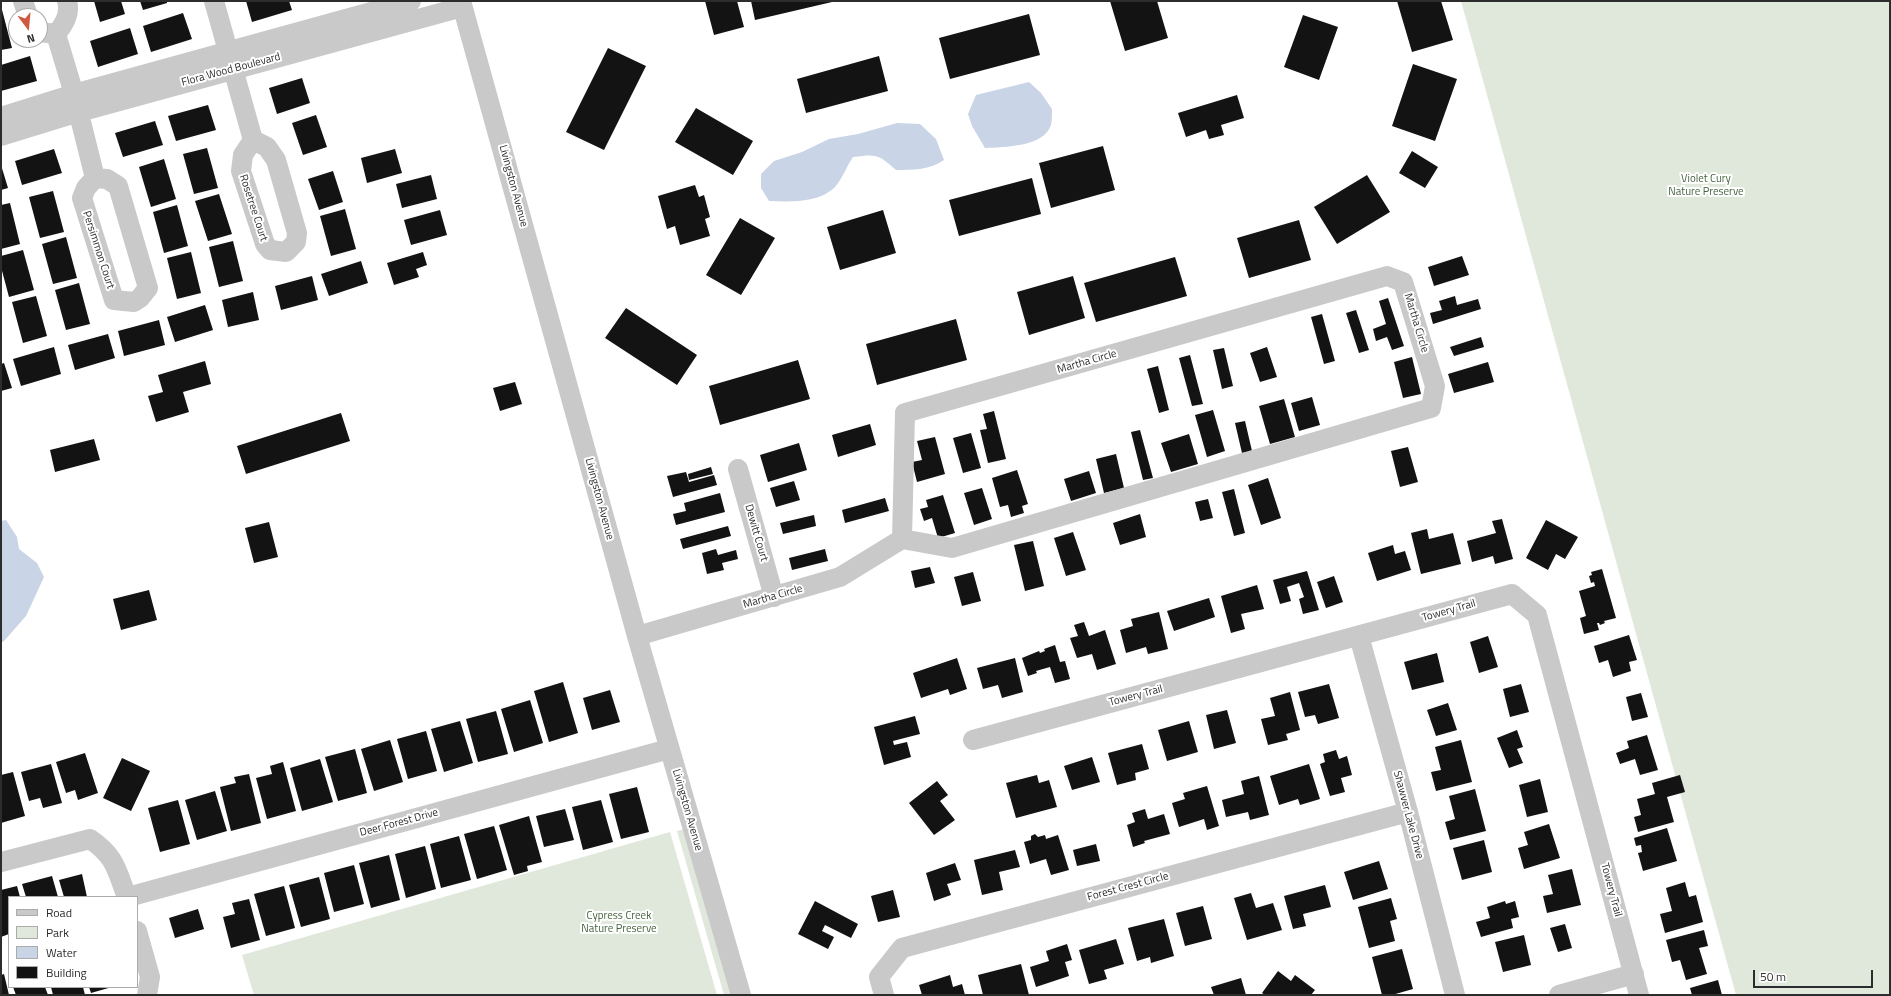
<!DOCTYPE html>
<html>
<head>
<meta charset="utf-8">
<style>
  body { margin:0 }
  #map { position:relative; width:1891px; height:996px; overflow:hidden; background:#fff; font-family:"Titillium Web",sans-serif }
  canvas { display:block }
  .frame { position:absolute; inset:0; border:2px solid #2c2c2c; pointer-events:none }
  .legend { position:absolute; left:8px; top:896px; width:130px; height:92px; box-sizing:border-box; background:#fff; border:1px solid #ababab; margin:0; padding:5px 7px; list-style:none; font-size:12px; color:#2c2c2c }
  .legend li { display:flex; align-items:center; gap:8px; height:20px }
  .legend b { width:20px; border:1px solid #ababab }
  .north { position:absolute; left:8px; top:8px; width:40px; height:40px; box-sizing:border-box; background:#fff; border:1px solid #ababab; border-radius:50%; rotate:164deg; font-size:11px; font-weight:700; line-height:16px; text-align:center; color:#2c2c2c }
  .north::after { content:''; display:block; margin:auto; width:14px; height:18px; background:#d05941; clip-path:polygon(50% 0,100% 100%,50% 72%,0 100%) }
  .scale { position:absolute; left:1753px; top:970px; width:120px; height:18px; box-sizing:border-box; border:2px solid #2c2c2c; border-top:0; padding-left:5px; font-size:12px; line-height:14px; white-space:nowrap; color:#2c2c2c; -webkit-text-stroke:3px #fff; paint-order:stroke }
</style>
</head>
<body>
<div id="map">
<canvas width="1891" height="996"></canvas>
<div class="frame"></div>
<ul class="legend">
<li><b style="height:5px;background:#c9c9c9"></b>Road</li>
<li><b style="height:11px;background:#dfe8db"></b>Park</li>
<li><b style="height:11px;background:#c9d4e6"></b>Water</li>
<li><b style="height:11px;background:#131313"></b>Building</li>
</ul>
<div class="north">N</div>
<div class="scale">50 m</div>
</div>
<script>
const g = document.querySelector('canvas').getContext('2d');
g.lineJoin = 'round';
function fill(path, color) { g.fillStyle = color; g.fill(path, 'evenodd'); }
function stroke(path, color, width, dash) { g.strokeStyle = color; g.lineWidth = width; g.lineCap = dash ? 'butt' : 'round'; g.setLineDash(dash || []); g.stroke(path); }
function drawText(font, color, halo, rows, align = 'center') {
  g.font = font + ' "Titillium Web",sans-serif'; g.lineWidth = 4; g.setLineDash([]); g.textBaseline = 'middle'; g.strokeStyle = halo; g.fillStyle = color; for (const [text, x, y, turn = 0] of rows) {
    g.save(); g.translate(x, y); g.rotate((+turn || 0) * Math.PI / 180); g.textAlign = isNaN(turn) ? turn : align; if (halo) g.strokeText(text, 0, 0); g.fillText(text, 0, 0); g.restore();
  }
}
fill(new Path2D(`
  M1461,1H1890V995H1736Z
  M684,829L732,995H724L677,831Z
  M670,832L717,995H254L242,955Z`), '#dfe8db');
fill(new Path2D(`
  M1029,82L1041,93L1052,109C1052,114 1052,120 1051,125C1044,147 1004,147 985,148L972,126L968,114L976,95Z
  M897,123L920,124L936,139L944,160C930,170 913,170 896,170C878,154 877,154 853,157C847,166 842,179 835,187C819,203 790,202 769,201L761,188V174L774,161L802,152L829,139L858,134Z
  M6,520L17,537L19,549L37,563L44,577L26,616L4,641L1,643V521Z`), '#c9d4e6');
fill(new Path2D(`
  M94,1H121L125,14L100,22Z
  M140,1H167V3L143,10Z
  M246,1H289L292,10L252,22Z
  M705,1H737L744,27L714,35Z
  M751,1H832V2L755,20Z
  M1110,1H1157L1168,38L1125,51Z
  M1397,1H1441L1453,40L1412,52Z
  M1,6L12,48L1,50Z
  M183,13L192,39L151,52L143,26Z
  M1029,14L1040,55L950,79L939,38Z
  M1303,15L1338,27L1319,80L1284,67Z
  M130,28L138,54L98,67L90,41Z
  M608,48L646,66L604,150L566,132Z
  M30,56L37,81L1,91V65Z
  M879,56L888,91L806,113L797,79Z
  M1413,64L1457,79L1435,141L1392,126Z
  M302,78L310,103L277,114L269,88Z
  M1237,95L1244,118L1221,125L1224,135L1209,139L1206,130L1186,137L1178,113Z
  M208,105L216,130L176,141L168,116Z
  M696,108L753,141L733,175L675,142Z
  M316,115L327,147L303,155L292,123Z
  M155,121L163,145L123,157L115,133Z
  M1103,146L1115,190L1051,208L1039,163Z
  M207,148L218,188L194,194L183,154Z
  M54,149L62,173L22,185L15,161Z
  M395,149L402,173L367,183L361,158Z
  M1412,151L1438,167L1425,188L1399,173Z
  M164,159L176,199L151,207L139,167Z
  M1,165L8,188L1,190Z
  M333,171L343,202L319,210L308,179Z
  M431,175L437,199L402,208L396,184Z
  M1367,175L1390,212L1337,244L1314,207Z
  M1032,178L1041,214L959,236L949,200Z
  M695,185L699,197L704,195L710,217L705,219L710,236L680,245L675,226L667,229L658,196Z
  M53,191L64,232L40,238L29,197Z
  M219,194L232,234L208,241L195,201Z
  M10,203L20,244L1,249V205Z
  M177,205L188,246L164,253L153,212Z
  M345,209L356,249L331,256L320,216Z
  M440,210L447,235L411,245L404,220Z
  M883,210L896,253L840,270L827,227Z
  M740,218L775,238L741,295L706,275Z
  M1299,220L1311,260L1249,278L1237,238Z
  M66,237L77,278L53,284L42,244Z
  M233,241L243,281L219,287L209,247Z
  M23,250L34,290L9,297L1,267V256Z
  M191,252L201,293L177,299L167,258Z
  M423,252L427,265L416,269L419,277L394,285L387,263Z
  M1462,256L1469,275L1434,286L1428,267Z
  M1175,257L1187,296L1096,322L1084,283Z
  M361,261L368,283L329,296L321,274Z
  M312,276L318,300L281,310L275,286Z
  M1073,276L1085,318L1029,335L1017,292Z
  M79,283L90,324L66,330L55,290Z
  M253,292L259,320L228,327L222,300Z
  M36,296L47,336L23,343L12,302Z
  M1455,296L1457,305L1478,299L1481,309L1433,324L1430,313L1442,310L1439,301Z
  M1388,298L1404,346L1392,350L1387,337L1376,341L1373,329L1386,324L1379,301Z
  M205,305L213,330L175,342L167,317Z
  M626,308L697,355L677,385L605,338Z
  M1356,310L1369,350L1359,353L1346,313Z
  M1322,314L1335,361L1324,364L1311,317Z
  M956,319L967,360L877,385L866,344Z
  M159,320L165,345L124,356L118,331Z
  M108,334L115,358L75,370L68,345Z
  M1481,337L1484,347L1454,356L1450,347Z
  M54,347L61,374L21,386L13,359Z
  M1267,347L1277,377L1260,382L1250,353Z
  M1224,348L1233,386L1222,389L1213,350Z
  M1190,355L1203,404L1192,406L1179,358Z
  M1412,357L1421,394L1403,398L1394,362Z
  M798,360L810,399L720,425L709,386Z
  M205,361L211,384L183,392L189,412L156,422L148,396L163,392L158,375Z
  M1488,362L1494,382L1454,393L1448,374Z
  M4,363L12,388L1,391V364Z
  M1158,366L1169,410L1159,413L1147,369Z
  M515,382L522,404L500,411L493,388Z
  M1312,397L1320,425L1299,431L1291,403Z
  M1284,399L1295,437L1270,444L1259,406Z
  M1213,410L1225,451L1207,457L1195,415Z
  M994,411L1006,459L988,463L980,430L987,429L983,414Z
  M341,413L350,441L246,474L237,446Z
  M1245,421L1252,451L1242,453L1235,423Z
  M870,424L876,445L838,457L832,435Z
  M1140,430L1153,478L1143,480L1131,432Z
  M971,433L981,468L963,473L953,438Z
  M1189,434L1198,464L1171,472L1161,443Z
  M935,437L945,474L917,482L912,462L922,460L917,441Z
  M94,439L100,460L55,472L50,450Z
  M799,443L807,470L768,482L760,455Z
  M1408,447L1418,482L1400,487L1391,451Z
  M1116,454L1124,488L1104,493L1096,459Z
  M711,467L713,474L689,480L688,474Z
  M1017,470L1028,504L1022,506L1024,513L1011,517L1008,505L1000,507L992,478Z
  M1089,471L1096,493L1071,501L1064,479Z
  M686,472L689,482L714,475L717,485L673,497L667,476Z
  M1268,478L1281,518L1261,525L1248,485Z
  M794,481L800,500L776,507L770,488Z
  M982,488L992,519L974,525L964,493Z
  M1234,489L1245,533L1234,536L1222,492Z
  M720,493L725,512L676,525L673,514L686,511L684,503Z
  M943,495L955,533L938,538L932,518L924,521L920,509L928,507L926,500Z
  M885,498L889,511L845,523L842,510Z
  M1208,499L1213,518L1200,521L1195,502Z
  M1140,514L1146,537L1120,545L1113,523Z
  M814,515L816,526L783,534L780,523Z
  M1502,519L1513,559L1495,564L1493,556L1472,562L1467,541L1496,533L1492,521Z
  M1546,520L1578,537L1565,559L1556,554L1548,570L1526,558Z
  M269,522L278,557L254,563L245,528Z
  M728,526L731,536L683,549L680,539Z
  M1427,529L1429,539L1453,533L1461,564L1421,574L1411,533Z
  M1073,532L1086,570L1066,576L1054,538Z
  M1033,541L1044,586L1025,591L1014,545Z
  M1393,545L1395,554L1405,551L1411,570L1377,581L1368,553Z
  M716,549L718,555L736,550L738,559L722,563L724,570L707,574L702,553Z
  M825,549L828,561L792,570L789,558Z
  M930,567L935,583L915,588L911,571Z
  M1602,569L1616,618L1604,621L1605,623L1600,625L1599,623H1597L1599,630L1584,634L1580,618L1586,616L1579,591L1595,586L1594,582L1591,583L1589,576L1592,575L1591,572Z
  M1307,571L1319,610L1303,614L1299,599L1304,597L1299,583L1287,587L1291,601L1280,604L1273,580Z
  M973,572L981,601L962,606L954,577Z
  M1334,576L1343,602L1326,608L1317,582Z
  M1257,585L1264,609L1241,614L1245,629L1231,633L1221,596Z
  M149,590L157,620L121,630L113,599Z
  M1209,598L1215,617L1174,631L1167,611Z
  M1159,612L1168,649L1148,654L1146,647L1126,653L1120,630L1133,626L1131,619Z
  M1084,622L1089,636L1105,630L1116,664L1097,670L1092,654L1077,658L1070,638L1078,636L1074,625Z
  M1629,635L1637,660L1629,662L1631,671L1613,677L1608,660L1599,663L1594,646Z
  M1488,636L1498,667L1479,673L1470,642Z
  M1055,645L1060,662L1065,661L1070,679L1055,683L1050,667L1036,671L1037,673L1028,676L1022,658L1039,651L1040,653L1045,651L1044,649Z
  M1437,653L1444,682L1412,690L1404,662Z
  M957,658L967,689L950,695L948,689L921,698L913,673Z
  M1015,658L1023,692L1002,698L998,685L983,689L977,668Z
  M563,682L578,733L549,742L534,691Z
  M1329,684L1339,718L1318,724L1315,715L1305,717L1298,692Z
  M1521,684L1529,712L1510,717L1503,689Z
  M610,690L620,722L592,730L583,698Z
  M1290,692L1300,730L1286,734L1288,740L1268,745L1261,719L1275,716L1270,698Z
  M1641,693L1648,717L1632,721L1626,697Z
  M530,700L543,743L514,752L501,709Z
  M1448,703L1457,730L1436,736L1427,710Z
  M1227,710L1236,743L1214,749L1206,715Z
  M496,711L508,754L478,762L466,719Z
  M915,716L920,734L893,741L894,745L907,742L911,757L884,765L874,727Z
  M460,721L473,763L444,772L431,729Z
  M1189,721L1198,752L1167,761L1158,730Z
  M1517,730L1523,747L1517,749L1523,763L1509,768L1497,738Z
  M426,731L437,771L408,779L397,739Z
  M1647,735L1658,770L1640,775L1635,759L1620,764L1616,753L1629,748L1627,741Z
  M390,740L403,782L374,791L361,749Z
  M1461,740L1472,782L1436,791L1431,772L1441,770L1435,747Z
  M1142,744L1149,769L1135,773L1136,780L1117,785L1108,753Z
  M355,749L367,793L338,801L325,757Z
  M1336,750L1339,759L1347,756L1352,775L1341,778L1345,792L1330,796L1320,764L1325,762L1323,754Z
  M85,753L98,793L78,800L75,790L66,793L56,762Z
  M1092,757L1100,782L1072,790L1064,766Z
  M122,758L150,771L131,811L103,798Z
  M320,759L333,802L302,811L290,768Z
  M283,762L296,811L267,819L256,778L272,774L270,766Z
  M51,764L62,803L43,808L40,798L29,801L21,772Z
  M1309,764L1320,799L1300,805L1298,799L1279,805L1270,776Z
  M13,772L25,816L1,823V775Z
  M249,774L261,823L231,831L220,787L236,783L234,777Z
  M1037,775L1039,783L1049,780L1057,807L1016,818L1006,783Z
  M1680,775L1685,792L1667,797L1674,822L1638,832L1634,817L1641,815L1637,799L1655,794L1652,783Z
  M1259,776L1269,815L1250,820L1248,812L1226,817L1222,800L1244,794L1241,781Z
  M1540,779L1548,812L1527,817L1519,785Z
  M937,781L948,795L940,801L955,820L934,835L909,803Z
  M1207,786L1219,826L1207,830L1204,819L1179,827L1172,803L1185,799L1183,793Z
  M637,787L649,832L621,839L609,794Z
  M1475,789L1486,831L1450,840L1445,822L1455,819L1449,796Z
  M215,791L227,831L197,840L185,800Z
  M178,800L190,844L160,852L148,808Z
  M601,800L613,842L583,850L572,807Z
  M565,809L574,840L544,847L536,816Z
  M1145,809L1148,819L1164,814L1170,834L1144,841L1145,843L1133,847L1127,825L1135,822L1132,813Z
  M529,816L542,862L527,866L528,871L514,875L499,825Z
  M1549,824L1560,858L1524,869L1518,848L1528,845L1524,832Z
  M494,826L507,870L477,879L464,834Z
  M1667,828L1677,861L1643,871L1638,853L1642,852L1641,845L1636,846L1634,838Z
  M1035,834L1038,837L1045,835L1046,839L1058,835L1069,870L1051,875L1046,859L1030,864L1024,842L1031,840V836Z
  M459,836L471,880L441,888L430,844Z
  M1484,840L1492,872L1462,880L1453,848Z
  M1096,844L1100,861L1077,866L1073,850Z
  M425,846L436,889L406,898L395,854Z
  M1015,850L1020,867L999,872L1003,890L982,895L974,860Z
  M389,855L400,900L371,908L359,863Z
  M1379,861L1388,889L1353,900L1344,872Z
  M955,863L961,880L947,884L951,895L934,901L926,873Z
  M354,865L364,904L334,912L324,873Z
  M1572,869L1581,905L1547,913L1543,896L1553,894L1548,875Z
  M82,874L87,897H64L59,880Z
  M52,876L58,897H26L22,884Z
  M319,877L330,919L301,927L289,885Z
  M1685,882L1689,897L1696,895L1703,922L1665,933L1660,914L1672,911L1666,888Z
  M1325,885L1331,907L1303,914L1306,926L1293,929L1284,896Z
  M17,886L20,897H9V934L1,937V890Z
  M284,886L295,928L266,936L254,894Z
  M893,890L900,917L878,922L871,896Z
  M1251,893L1256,908L1273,903L1282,930L1247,940L1234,898Z
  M1391,898L1397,919L1390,921L1395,941L1369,948L1358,907Z
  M249,899L260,940L231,948L223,917L235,914L232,903Z
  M815,901L858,924L851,938L825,925L822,931L834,937L828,949L798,934Z
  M1505,901L1506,904L1515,901L1519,917L1511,919L1513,928L1481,937L1476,922L1490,918L1487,907Z
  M1203,906L1212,939L1185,946L1176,913Z
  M198,909L204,929L175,938L169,918Z
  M1164,919L1174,956L1151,963L1150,957L1137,961L1128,928Z
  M1565,924L1572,948L1558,952L1550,928Z
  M1704,930L1708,946L1699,948L1707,974L1686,980L1680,960L1672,962L1666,940Z
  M1524,935L1531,965L1503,972L1495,942Z
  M1116,939L1124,964L1104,970L1107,979L1089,984L1079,950Z
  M1067,944L1072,960L1065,962L1069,976L1036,987L1030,967L1049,961L1046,951Z
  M1402,949L1413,989L1392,995H1382L1372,957Z
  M1021,964L1029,995H983L978,975Z
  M1278,971L1291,981L1295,975L1315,990L1311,995H1265L1262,993Z
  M4,974L9,995H1V975Z
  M950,975L953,987L962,984L965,995H922L919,985Z
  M1241,978L1246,995H1214L1211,987Z
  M1718,980L1722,995H1692L1690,988Z
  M13,987H45L48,995H16Z
  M51,987H83L85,995H53Z
  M89,987H112L91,993Z`), '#131313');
stroke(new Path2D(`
  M23,1L28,16
  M214,1L253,140L267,147L276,160L297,233L296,242L286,252L270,250L265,244L241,171L243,155L253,140
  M461,1L637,636L741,995
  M40,32L56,34
  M56,34L74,94L95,178L107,179L118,186L148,288L140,298L134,302L114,300L82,198L86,188L95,178
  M56,34C64,25 71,14 67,1
  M1,117L74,94L411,1
  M1,136L79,112L462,7
  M1387,276L1403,282L1435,386L1431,408L952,548L902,539L905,413Z
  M738,469L774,597
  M637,636L840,577L902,539
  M1359,636L1408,812L1455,995
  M973,740L1512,594L1537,615L1639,995
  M1,862L90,839C116,857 116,869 127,897
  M128,897L669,749
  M137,931L150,977L147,995
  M884,995L879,977L902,948L1408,812
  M1559,995L1634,974`), '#c9c9c9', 20);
drawText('11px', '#2c2c2c', '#fff', [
  ["Flora Wood Boulevard",231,70,-15],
  ["Livingston Avenue",513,186,75],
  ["Rosetree Court",253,208,72],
  ["Persimmon Court",98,250,72],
  ["Martha Circle",1416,323,73],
  ["Martha Circle",1087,362,-16],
  ["Livingston Avenue",599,499,75],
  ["Dewitt Court",756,533,74],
  ["Martha Circle",773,597,-16],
  ["Towery Trail",1449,611,-16],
  ["Towery Trail",1136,696,-15],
  ["Livingston Avenue",687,810,74],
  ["Shawver Lake Drive",1408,815,75],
  ["Deer Forest Drive",399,823,-15],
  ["Forest Crest Circle",1128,887,-15],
  ["Towery Trail",1611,890,75]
]);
drawText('11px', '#47623f', '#fff', [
  ["Violet Cury",1706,179],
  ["Nature Preserve",1706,192],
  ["Cypress Creek",619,916],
  ["Nature Preserve",619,929]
]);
</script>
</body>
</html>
